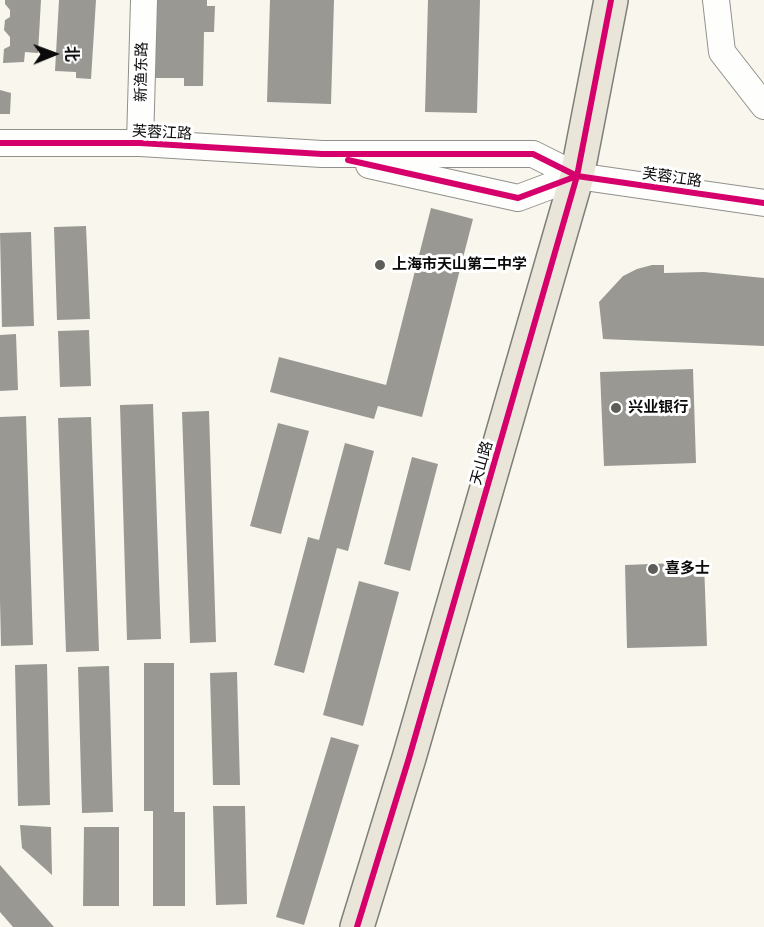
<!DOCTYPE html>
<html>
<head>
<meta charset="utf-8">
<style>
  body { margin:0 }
  #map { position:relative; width:764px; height:927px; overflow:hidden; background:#f8f6ed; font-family:Merriweather,"Noto Sans SC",serif }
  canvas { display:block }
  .north { position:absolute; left:24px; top:24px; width:60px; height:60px; -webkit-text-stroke:4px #fff; paint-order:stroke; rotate:89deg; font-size:16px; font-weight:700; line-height:24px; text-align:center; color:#0a0a0a }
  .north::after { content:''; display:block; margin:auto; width:21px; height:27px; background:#0a0a0a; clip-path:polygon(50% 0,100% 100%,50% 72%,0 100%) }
</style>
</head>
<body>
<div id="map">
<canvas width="764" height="927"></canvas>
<div class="north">北</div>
</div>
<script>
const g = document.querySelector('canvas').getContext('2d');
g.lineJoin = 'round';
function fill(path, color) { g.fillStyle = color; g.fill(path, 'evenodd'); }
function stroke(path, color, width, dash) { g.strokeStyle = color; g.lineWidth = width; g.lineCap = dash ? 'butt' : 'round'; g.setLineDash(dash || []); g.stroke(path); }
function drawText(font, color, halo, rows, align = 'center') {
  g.font = font + ' Merriweather,"Noto Sans SC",serif'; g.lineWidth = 6; g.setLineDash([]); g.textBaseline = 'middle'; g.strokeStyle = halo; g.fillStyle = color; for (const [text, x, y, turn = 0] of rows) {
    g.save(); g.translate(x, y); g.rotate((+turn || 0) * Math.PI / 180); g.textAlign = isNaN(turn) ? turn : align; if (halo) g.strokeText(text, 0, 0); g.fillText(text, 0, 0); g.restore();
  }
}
fill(new Path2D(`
  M5,0H41L38,53L25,52L24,62L3,63L4,49L10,46V37L4,30L5,20L10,17V10L5,4Z
  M59,0H96L91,79L76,78V72L55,71Z
  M157,0H207V6H215L214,32H204L203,86H184V78H155Z
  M270,0H334L331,104L267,102Z
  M428,0H480L477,113L425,112Z
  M0,90L11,93L10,114H0Z
  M431,208L473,219L422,417L378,406L374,419L270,392L279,357L386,385Z
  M86,226L90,319L57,320L54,227Z
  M31,232L34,326L2,327L0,233Z
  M652,265H664V273L704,272L764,278V346L603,339L599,302L623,276L637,269Z
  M89,330L91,386L60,387L58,331Z
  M16,334L18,390L0,391V335Z
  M693,369L696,463L604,466L600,372Z
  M153,404L161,639L127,640L120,405Z
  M209,411L216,642L190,643L182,412Z
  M26,416L33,645L1,646L0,600V417Z
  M91,417L99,651L66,652L58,418Z
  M278,423L309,431L281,534L250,526Z
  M345,443L374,451L348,551L337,548L304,673L274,665L308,537L319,540Z
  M412,457L438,464L410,571L384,564Z
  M704,562L707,646L627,648L625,565Z
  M359,581L399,592L363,726L323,715Z
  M144,663H174V812H185V906H153V811H144Z
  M47,664L50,805L18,806L15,665Z
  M109,666L113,812L82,813L78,667Z
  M237,672L240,785H213L210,673Z
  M331,737L359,745L304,925L276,917Z
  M213,806H245L247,904L216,905Z
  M20,825L51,827L52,875L22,848Z
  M84,827H119V906H83Z
  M0,865L54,927H13L0,912Z`), '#9a9893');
const minor = new Path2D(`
  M716,0L722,52L764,106
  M0,143H140L322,154H533L577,176L764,203
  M140,143L144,0
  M369,165L518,198L577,176`);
const major = new Path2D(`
  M357,927L409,758L577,176L611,0`);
stroke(minor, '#91908c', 28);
stroke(major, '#7e7e7a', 36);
stroke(minor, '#fefefc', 26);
stroke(major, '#e9e5d8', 33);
stroke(new Path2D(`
  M0,143H140L322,154H533L577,176L764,203
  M348,160L518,198L577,176
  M357,927L409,758L577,176L611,0`), '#d6006c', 6);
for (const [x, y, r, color] of [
  [380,265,6,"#5d5d59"],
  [616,408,6,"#5d5d59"],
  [653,569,6,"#5d5d59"]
]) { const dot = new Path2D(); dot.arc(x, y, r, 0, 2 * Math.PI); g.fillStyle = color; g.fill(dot); stroke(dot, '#fff', 2); }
drawText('15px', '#0a0a0a', '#fff', [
  ["新渔东路",142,72,-89],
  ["芙蓉江路",162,133,3],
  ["芙蓉江路",672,178,8],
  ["天山路",482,463,-74]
]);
drawText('bold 15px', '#0a0a0a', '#fff', [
  ["上海市天山第二中学",392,265],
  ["兴业银行",628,408],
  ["喜多士",665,569]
], 'left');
</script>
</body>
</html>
